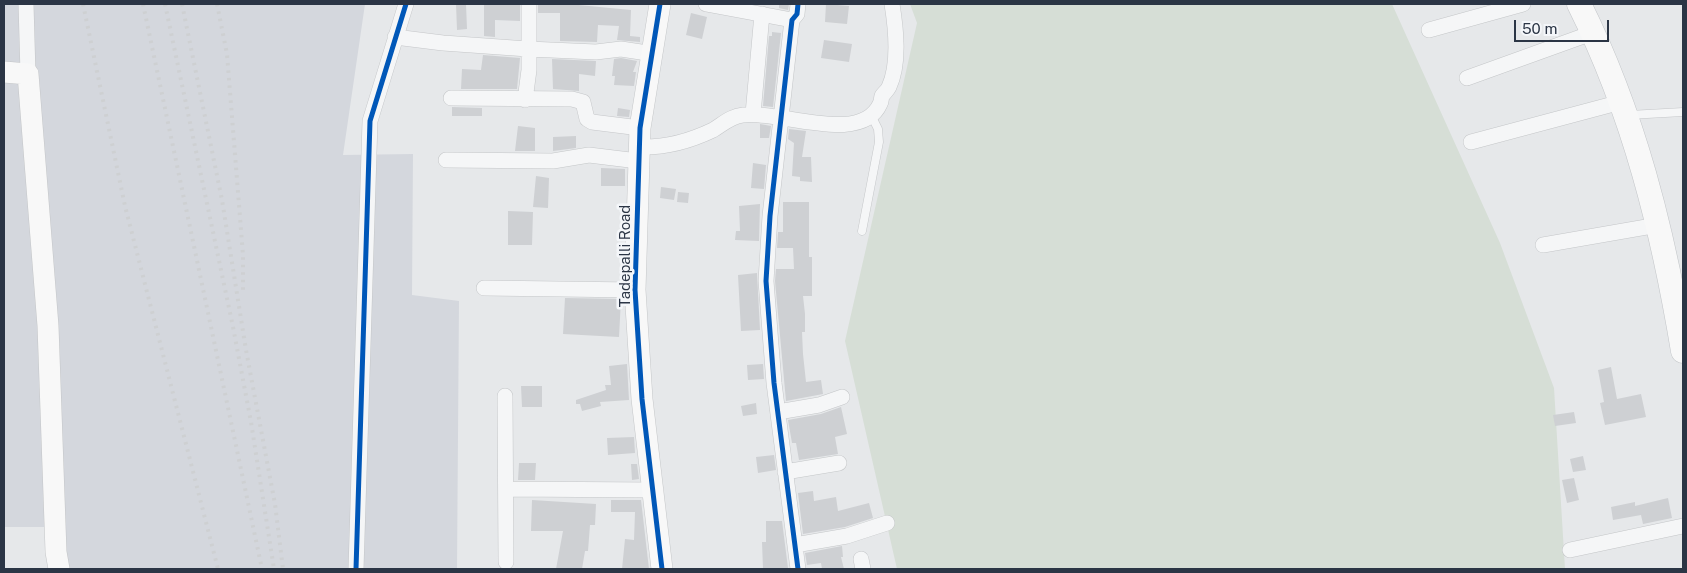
<!DOCTYPE html>
<html>
<head>
<meta charset="utf-8">
<style>
  body { margin:0 }
  #map { position:relative; width:1687px; height:573px; overflow:hidden; background:#e6e8ea; font-family:"Public Sans",sans-serif }
  canvas { display:block }
  .frame { position:absolute; inset:0; border:5px solid #2b3545; pointer-events:none }
  .scale { position:absolute; left:1514px; top:20px; width:95px; height:22px; box-sizing:border-box; border:2px solid #2b3545; border-top:0; padding-left:6px; font-size:15px; line-height:18px; white-space:nowrap; color:#2b3545; -webkit-text-stroke:4px #f4f6f9; paint-order:stroke }
</style>
</head>
<body>
<div id="map">
<canvas width="1687" height="573"></canvas>
<div class="frame"></div>
<div class="scale">50 m</div>
</div>
<script>
const g = document.querySelector('canvas').getContext('2d');
g.lineJoin = 'round';
function fill(path, color) { g.fillStyle = color; g.fill(path, 'evenodd'); }
function stroke(path, color, width, dash) { g.strokeStyle = color; g.lineWidth = width; g.lineCap = dash ? 'butt' : 'round'; g.setLineDash(dash || []); g.stroke(path); }
function drawText(font, color, halo, rows, align = 'center') {
  g.font = font + ' "Public Sans",sans-serif'; g.lineWidth = 5; g.setLineDash([]); g.textBaseline = 'middle'; g.strokeStyle = halo; g.fillStyle = color; for (const [text, x, y, turn = 0] of rows) {
    g.save(); g.translate(x, y); g.rotate((+turn || 0) * Math.PI / 180); g.textAlign = isNaN(turn) ? turn : align; if (halo) g.strokeText(text, 0, 0); g.fillText(text, 0, 0); g.restore();
  }
}
fill(new Path2D(`
  M4,4H365L343,155L413,154L412,295L459,301L457,569H68L61,527H4Z`), '#d4d7dd');
fill(new Path2D(`
  M910,4H1392L1500,243L1554,388L1565,569H897L845,341L917,23Z`), '#d6ded6');
fill(new Path2D(`
  M456,4H466L467,29L457,30Z
  M484,4H520V21L495,20V37L484,36Z
  M538,4H568L631,10L630,36L640,37V42L617,40L619,26L598,25L597,42L560,41V13H538Z
  M779,4H789L788,10L779,8Z
  M826,4L849,6L847,24L825,22Z
  M691,13L707,17L702,39L686,35Z
  M772,32L781,33L773,107L763,106L769,36H772Z
  M824,40L852,44L849,62L821,58Z
  M483,55L520,58L517,89H461L462,69L481,70Z
  M621,58L637,61L633,72H636L634,86L614,85L615,76H612L614,59Z
  M552,59L596,61L595,76L579,74V91L553,89Z
  M452,107L482,108V116H452Z
  M618,108L630,110L629,117L617,116Z
  M760,124L771,126L769,138H760Z
  M518,126L535,128V151H515Z
  M789,129L806,131L802,157H811L812,182L800,181V173V177L792,176L794,143L788,139Z
  M576,136V148L553,151V137Z
  M753,163L766,165L764,189L751,188Z
  M601,168L625,169V186H601Z
  M536,176L549,178L548,208L533,207Z
  M661,187L676,189L674,200L660,198Z
  M678,192L689,193L688,203L677,202Z
  M783,202H809V257H812V296H803L805,314V332H802L803,354L806,382L821,380L823,394L786,401L775,281L776,269H794L793,248H777L778,232H783Z
  M760,204L759,241L735,240L736,231H740L739,206Z
  M508,211L533,212L532,245H508Z
  M757,273L760,330L741,331L738,275Z
  M565,298L621,299L619,337L563,334Z
  M627,364L629,400L600,402L601,406L582,411L580,404H576V400L606,390L605,385H611L609,366Z
  M763,364L764,379L748,380L747,365Z
  M1611,367L1617,399L1641,394L1646,417L1605,425L1600,403L1604,402L1598,370Z
  M521,386H542V407H522Z
  M756,403L757,414L743,416L741,406Z
  M841,407L847,434L835,437L838,454L799,460L796,443H792L788,420L821,414Z
  M1574,412L1576,423L1555,426L1553,415Z
  M634,437L635,453L608,455L607,438Z
  M774,455L776,470L758,473L756,457Z
  M1583,456L1586,470L1573,472L1570,459Z
  M519,463H536L535,480H518Z
  M631,464H637L639,479L632,480Z
  M1574,478L1579,500L1567,503L1562,480Z
  M813,491L814,501L836,497L838,511L869,503L873,518L845,527L803,534L798,493Z
  M1668,498L1672,518L1643,524L1641,515L1613,520L1611,507L1635,502V506Z
  M532,500L596,504L595,525H590L588,551H585L582,569H556L563,531H531Z
  M611,500H641L649,569H622L625,539L634,540L635,512H611Z
  M766,521H782L788,568L763,569L762,542H766Z
  M842,546L843,557H841L844,569H822L821,563L807,565L805,553Z`), '#ced0d3');
const lane = new Path2D(`
  M1629,115L1683,112
  M862,231L879,142L878,129L871,115`);
const street = new Path2D(`
  M26,4L28,74
  M706,4L792,20
  M798,4L797,14L792,20L770,216L766,281L774,383L798,569
  M1429,30L1523,4
  M395,37L443,43L528,49L596,52L621,49L654,54
  M1467,78L1592,33
  M451,98L572,99L583,102L587,119L592,122L640,128
  M525,100L529,70V4
  M753,114L762,14
  M1471,142L1621,102
  M639,147C664,148 690,141 713,130C723,124 731,116 743,115C779,110 861,146 880,104C882,101 881,98 882,96C884,93 887,91 889,87C900,63 896,29 892,4
  M446,160L553,161L589,155L638,161
  M1543,245L1658,225
  M484,288L635,290
  M505,396L506,562
  M778,412L819,405L842,397
  M785,472L839,463
  M507,489L652,490
  M795,545L847,536L887,523
  M1570,550L1683,526
  M861,559L863,569
  M356,569L370,121L406,4`);
const secondary = new Path2D(`
  M660,4L640,128L635,290L642,399L662,569
  M4,72L28,74L48,326L56,552L59,569`);
const primary = new Path2D(`
  M1579,4C1634,114 1663,231 1683,351`);
stroke(lane, '#c4c6c8', 9);
stroke(street, '#c4c6c8', 16);
stroke(secondary, '#c4c6c8', 22);
stroke(primary, '#c2c5c8', 25);
stroke(lane, '#f5f6f7', 8);
stroke(street, '#f5f6f7', 15);
stroke(secondary, '#f8f8f8', 21);
stroke(primary, '#f8f8f8', 24);
stroke(new Path2D(`
  M83,4L125,206L218,569
  M143,4L262,569
  M165,4L233,327L251,422L274,569
  M182,4L222,200L246,350L275,504L283,569
  M217,4L227,54L243,255V292`), '#ced0d2', 4, [2.5, 5]);
stroke(new Path2D(`
  M660,4L640,128L635,290L642,399L662,569
  M798,4L797,14L792,20L770,216L766,281L774,383L798,569
  M356,569L370,121L406,4`), '#0057b8', 5);
drawText('15px', '#2b3545', '#f4f6f9', [
  ["Tadepalli Road",625,256,-90]
]);
</script>
</body>
</html>
